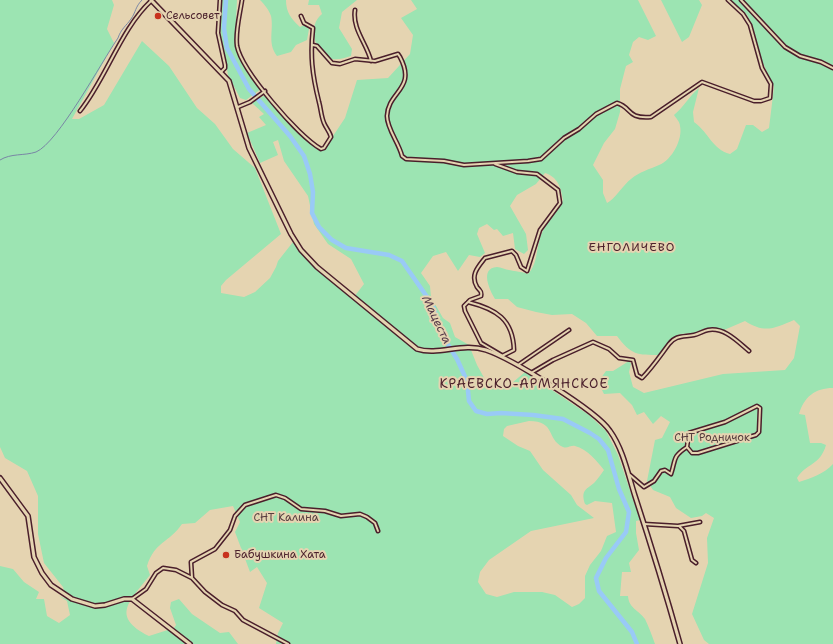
<!DOCTYPE html>
<html>
<head>
<meta charset="utf-8">
<style>
  body { margin:0 }
  canvas { display:block; background:#e5d4b1 }
</style>
</head>
<body>
<canvas width="833" height="644"></canvas>
<script>
const g = document.querySelector('canvas').getContext('2d');
g.lineJoin = 'round';
function fill(path, color) { g.fillStyle = color; g.fill(path, 'evenodd'); }
function stroke(path, color, width, dash) { g.strokeStyle = color; g.lineWidth = width; g.lineCap = dash ? 'butt' : 'round'; g.setLineDash(dash || []); g.stroke(path); }
function drawText(font, color, halo, rows, align = 'center') {
  g.font = font + ' "Shantell Sans",sans-serif'; g.lineWidth = 4; g.setLineDash([]); g.textBaseline = 'middle'; g.strokeStyle = halo; g.fillStyle = color; for (const [text, x, y, turn = 0] of rows) {
    g.save(); g.translate(x, y); g.rotate((+turn || 0) * Math.PI / 180); g.textAlign = isNaN(turn) ? turn : align; if (halo) g.strokeText(text, 0, 0); g.fillText(text, 0, 0); g.restore();
  }
}
fill(new Path2D(`
  M0,0H112L114,5L107,29L114,43L72,119H79L104,105L142,41L169,66L197,108L215,124L233,149L255,168L281,234L226,280L221,286V293L244,297L255,292L270,278L276,267L278,261L293,242L307,259L354,297L364,284L351,259L328,244L314,224L308,196L284,161L278,140L273,142L278,155L260,163L247,133L266,125L259,117L264,114L252,103L265,95L304,138L319,150L325,148L345,118L357,80L388,78L410,54L413,35L401,18L417,9L411,0H638L656,36L648,40L639,37L633,42L629,55L633,62L626,66L620,89V112L615,129L604,143L593,165L603,180V193L607,203C614,200 624,184 631,179C639,172 650,169 659,165C672,160 683,139 680,126C680,122 676,118 674,115C684,107 689,96 699,88L693,112L694,122C710,134 712,149 730,154L737,149L746,125H753L762,132L769,128L774,87L761,59L753,27L747,15L730,0H833V388C815,388 804,397 799,414L805,415L810,443H821L826,445C820,466 806,463 797,478L799,482C811,478 824,474 833,464V644H709L704,640L692,614L708,563L707,538L714,518L706,513L702,516L691,518L676,508L670,497L653,490L647,481L655,440L662,438L670,422L661,416L653,424L644,412L637,415L632,405L620,393L604,394L598,382L606,371H613L629,361L631,364L629,372L633,387L644,393L723,374L785,370L794,358L800,326L794,320C775,328 765,334 745,321L724,330L706,328L695,333L680,334L669,342L660,355C637,355 631,355 617,336H597L586,323L572,314L552,315L536,312L517,307L508,299H495C490,291 479,268 497,267C501,267 506,270 509,270C516,272 521,271 528,274C538,264 536,248 541,235C546,222 557,213 563,200C561,188 558,177 545,173L536,184L517,195L510,206L526,234L528,250L524,254L515,249L513,233L503,236L497,229L494,230L487,224L479,228L477,234L485,253L480,257L469,255L458,271L446,252L433,256L421,273L430,286L431,297L443,318L450,323L455,337L469,345L477,365L487,383L505,389L525,372L589,415L606,431L618,455L640,520L636,521V533L639,550L629,563L631,572H622L620,596H628C629,609 639,610 645,619C649,627 652,636 655,644H276L278,633L283,623L259,608L267,583L257,567L250,572L235,532L240,522L233,506L210,510L195,523L182,524C169,543 155,541 147,566L150,575C131,600 109,616 149,636L174,628L176,625L170,608L171,602L179,599L192,614L220,633L229,632L238,644H0V566L13,569L24,582L39,592L36,599H44L47,616L59,623L70,615L67,601L59,596L66,599L63,587L44,563L38,534V496L27,471L5,458L0,447ZM529,421C556,421 546,439 563,447C567,449 571,445 575,446C587,449 597,461 604,470C601,474 598,479 594,483C585,490 581,491 585,504L587,505L595,501L612,503L616,532L607,536L601,551L590,565L585,576V598L579,604L572,607L555,595L542,592H514L497,597L486,594L478,582L480,572L489,560L531,531L594,518L577,505L571,495L543,470L530,451L518,446L503,436L504,429L507,426Z
  M222,0H237C235,42 232,55 261,89L246,100L240,98L228,75L220,30Z
  M260,0H286C286,12 291,19 300,27L304,25L309,29L307,40L296,45L291,52L277,56C267,43 274,30 271,16C269,10 264,4 260,0Z
  M309,0H357L342,12L339,28L352,49L351,56C345,58 335,61 329,58C313,49 308,25 322,14L319,5H308Z
  M661,0H699L702,5L689,37L682,42Z`), '#9ce4b2');
stroke(new Path2D(`
  M0,160C11,153 24,156 36,152C58,143 102,61 118,38C121,29 126,26 131,19C136,12 135,7 142,0`), '#7986a5', 1);
stroke(new Path2D(`
  M226,0L224,28L227,48L249,89L290,136L304,156L310,174L313,192L312,213L319,227L332,240L346,248L389,255L402,261L432,304L445,340L457,359L467,381L469,401L476,411L487,414L501,413L533,415L563,419L590,433L599,439L608,450L619,489L629,512L626,532L606,558L596,578L599,591L632,632L637,644`), '#99caf6', 4.5);
const street = new Path2D(`
  M220,0L218,33L225,65V68L221,72
  M242,0C240,14 235,32 237,46C242,71 298,136 321,149L324,148L331,137C330,132 326,128 324,123C321,116 321,109 319,102C312,74 310,55 313,28L304,23L301,16
  M741,0L785,47L800,56L821,62L833,68
  M355,10C352,29 367,44 371,61
  M313,45L317,46L332,63L340,64L355,59L375,61L398,54L400,57C417,89 388,91 387,116C387,129 399,143 402,156L406,159L444,161L464,165L528,161L541,159L564,138L579,129L596,114L617,103C632,107 626,119 651,117L702,82L754,101H761L770,98L771,84L762,68L750,25L743,14L728,0
  M238,107L250,102L265,91
  M80,111C106,79 121,28 152,0
  M495,164L517,172L537,174L558,190L560,203L540,230L527,271L521,267L516,255L512,251L485,258C478,267 470,275 477,287C480,291 482,291 481,296L470,300L464,306L465,311L481,343L503,356
  M468,302C496,309 513,319 514,350L502,356
  M518,365L569,330
  M531,373L553,360L593,342L609,349L619,358L633,360L637,375L642,378C652,368 660,356 669,344C676,335 683,337 694,335C699,334 703,331 708,330C724,327 737,341 749,351
  M630,475L644,487L654,481L661,471L665,470L671,474C676,459 672,457 687,447L689,433L725,422L757,406L760,408L759,432L756,435L698,453H692L687,447
  M644,524L678,526L700,522
  M679,526L684,531L692,560L696,563
  M132,599L146,589L156,573L163,568L176,570L192,578
  M288,644L243,620L235,611L222,605L205,592L192,578L191,562L215,549L230,530L235,516L245,505L276,495L285,498L301,509L325,511L341,516L360,514L367,517L375,523L378,531`);
const secondary = new Path2D(`
  M151,0L229,81L249,148L291,234L301,250L317,267L417,349C439,356 462,342 486,350C510,358 596,410 610,431C623,449 628,474 635,496C651,545 666,594 680,644
  M0,478L28,516L34,557L42,573L51,585L72,599L95,606L105,605L124,599H132L190,644`);
stroke(street, '#4a1f2b', 5);
stroke(secondary, '#4a1f2b', 6);
stroke(street, '#e5d4b1', 2);
stroke(secondary, '#e5d4b1', 3);
for (const [x, y, r, color] of [
  [158,16,4,"#c8321e"],
  [226,555,4,"#c8321e"]
]) { const dot = new Path2D(); dot.arc(x, y, r, 0, 2 * Math.PI); g.fillStyle = color; g.fill(dot); stroke(dot, '#e5d4b1', 1.5); }
drawText('11px', '#4a1f2b', '#e5d4b1', [
  ["Сельсовет",166,16],
  ["Бабушкина Хата",234,555]
], 'left');
drawText('11px', '#563d3f', '#e5d4b1', [
  ["СНТ Родничок",712,438],
  ["СНТ Калина",286,518]
]);
g.letterSpacing = '1px';
drawText('12px', '#4a1f2b', '#e5d4b1', [
  ["ЕНГОЛИЧЕВО",632,248]
]);
g.letterSpacing = '0px';
drawText('italic 12px', '#563949', '#e5d4b1', [
  ["Мацеста",436,320,64]
]);
g.letterSpacing = '1px';
drawText('13px', '#4a1f2b', '#e5d4b1', [
  ["КРАЕВСКО-АРМЯНСКОЕ",524,385]
]);
g.letterSpacing = '0px';
</script>
</body>
</html>
